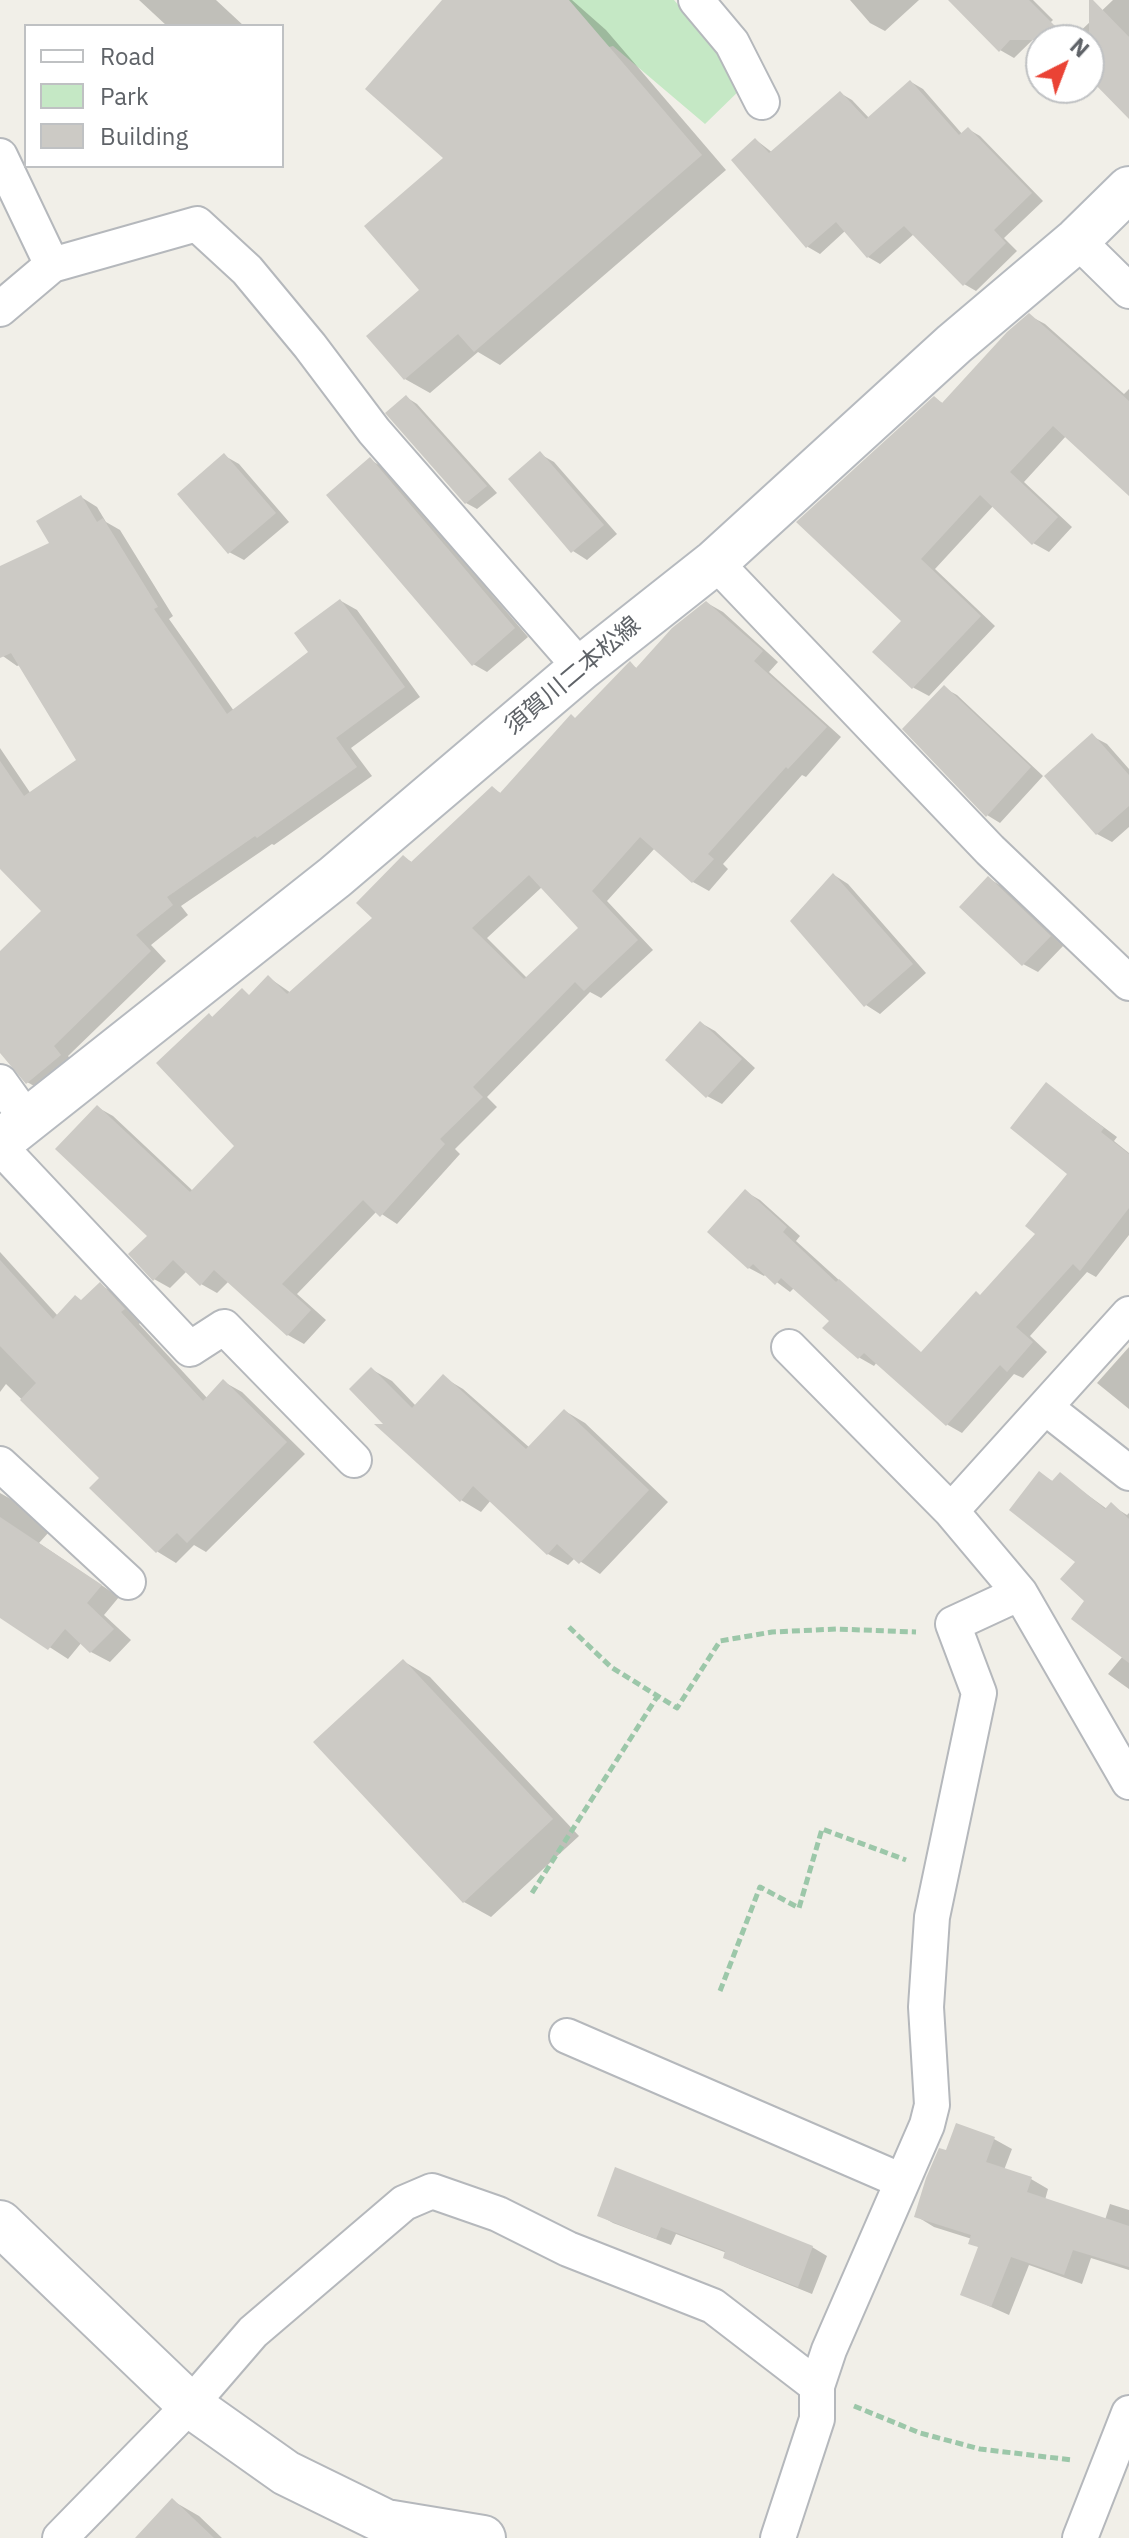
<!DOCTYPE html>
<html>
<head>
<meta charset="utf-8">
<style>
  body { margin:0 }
  #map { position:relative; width:1129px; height:2538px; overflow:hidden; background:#f1efe8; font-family:"IBM Plex Sans",sans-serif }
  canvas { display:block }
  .legend { position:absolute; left:24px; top:24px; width:260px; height:144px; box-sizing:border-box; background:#fff; border:2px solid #bfc1c3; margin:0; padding:10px 14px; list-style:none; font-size:24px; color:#5f6368 }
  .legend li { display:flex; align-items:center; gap:16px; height:40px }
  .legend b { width:40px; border:2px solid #bfc1c3 }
  .north { position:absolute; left:1025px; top:24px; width:80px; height:80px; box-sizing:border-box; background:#fff; border:2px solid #bfc1c3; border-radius:50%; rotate:42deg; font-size:22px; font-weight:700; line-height:32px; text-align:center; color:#5f6368 }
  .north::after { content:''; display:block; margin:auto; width:28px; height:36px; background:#ea4335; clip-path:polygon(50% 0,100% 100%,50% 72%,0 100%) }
</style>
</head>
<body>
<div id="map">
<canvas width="1129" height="2538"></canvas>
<ul class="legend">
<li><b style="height:10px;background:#fff"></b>Road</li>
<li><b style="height:22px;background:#c5e8c5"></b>Park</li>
<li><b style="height:22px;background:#cccac5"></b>Building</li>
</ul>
<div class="north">N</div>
</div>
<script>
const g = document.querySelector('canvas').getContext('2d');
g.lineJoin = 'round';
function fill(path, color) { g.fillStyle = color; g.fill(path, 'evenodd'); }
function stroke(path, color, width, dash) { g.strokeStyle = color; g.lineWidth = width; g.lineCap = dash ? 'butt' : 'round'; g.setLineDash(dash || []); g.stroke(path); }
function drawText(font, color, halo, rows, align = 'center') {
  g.font = font + ' "IBM Plex Sans","Noto Sans JP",sans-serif'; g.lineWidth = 6; g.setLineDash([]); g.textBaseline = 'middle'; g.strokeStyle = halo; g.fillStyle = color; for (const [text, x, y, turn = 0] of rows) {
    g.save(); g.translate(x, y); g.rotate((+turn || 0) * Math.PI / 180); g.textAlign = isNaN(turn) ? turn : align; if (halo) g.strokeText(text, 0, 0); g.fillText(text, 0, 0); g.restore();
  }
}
fill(new Path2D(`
  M497,0H674L746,84L705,124L613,46L509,73Z`), '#c5e8c5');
fill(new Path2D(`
  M139,0H216L244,26H167Z
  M444,0H572L606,30L726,170L500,365L478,352L430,393L405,379L446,158Z
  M850,0H919L885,31L870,23Z
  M950,0H1033L1053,20L1014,58L1000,50Z
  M1113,0H1129V117L1089,75V40H1071Z
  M911,82L923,89L963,135L968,129L980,136L1043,201L1004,238L1017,251L976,291L964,284L914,234L880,264L868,257L845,231L820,254L808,247L734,160L756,140L773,153L840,93L852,100L870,119Z
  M1030,316L1045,324L1124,394L1129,389V493L1067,435L1024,482L1072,527L1049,552L1033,543L994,505L935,569L995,626L929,696L914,688L875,652L904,621L934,398L944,404Z
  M406,397L417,404L497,493L477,509L466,503Z
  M540,454L554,462L617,534L587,560L573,551Z
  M225,456L239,464L289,522L244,560L229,552Z
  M370,460L385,468L528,637L487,672L473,664Z
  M81,497L97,507L106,522L120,530L173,616L169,619L234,711L311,652L341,601L357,610L420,697L351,748L372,776L274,845L272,844L181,906L188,915L151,945L166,961L68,1056L76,1065L43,1091L27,1082L0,1049V953L43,911L0,867V748L31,794L79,761L20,665L17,666L0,654V569L52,544Z
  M707,603L723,612L778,662L769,672L841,737L806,777L802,775L723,864L728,869L709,891L693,882L655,848L607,901L653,950L601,998L590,992L487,1097L497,1107L455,1149L460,1154L397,1224L377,1211L297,1294L326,1320L304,1344L288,1335L229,1281L217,1293L201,1284L187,1271L170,1288L154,1279L150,1236L97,1107L113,1116L193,1191L237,1146L209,1015L214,1018L242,991L250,996L268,977L291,993L375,918L404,857L413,863L492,788L502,794L630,664L638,669ZM542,887L581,928L527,978L487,938Z
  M944,688L957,695L1043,776L1000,823L987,815Z
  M1092,736L1107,744L1129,769V827L1112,842L1097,834Z
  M834,875L848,884L926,973L880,1014L866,1005Z
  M988,878L1003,887L1064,945L1038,972L1023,964Z
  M701,1023L715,1031L755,1068L722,1104L707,1096Z
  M1047,1085L1117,1137L1114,1141L1129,1153V1235L1096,1277L1087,1272L1030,1336L1047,1352L1023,1378L1014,1374L962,1433L948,1425L877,1362L874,1366L860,1358L825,1328L831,1321L794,1288L790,1292L766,1274L764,1276L749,1268L746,1192L760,1200L800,1236L796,1241L927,1360L1038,1234L1070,1174Z
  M0,1252L58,1316L83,1302L100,1285L119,1295L142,1321L139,1324L208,1399L224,1382L242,1392L305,1454L206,1552L194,1545L176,1563L158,1552L92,1488L102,1478L6,1384L0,1392Z
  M1129,1347V1409L1097,1383Z
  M371,1369L392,1381L416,1406L443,1377L463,1389L530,1448L565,1411L585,1423L668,1502L600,1574L575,1558L568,1565L548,1554L491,1500L481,1512L461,1500Z
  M1040,1474L1054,1482L1060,1475L1107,1509L1111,1505L1127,1515L1129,1513V1689L1108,1674L1123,1656L1087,1601L1077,1561Z
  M0,1493L18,1503L49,1532L39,1543L119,1597L104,1615L131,1640L110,1662L91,1652L82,1642L68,1659L0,1615Z
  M403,1661L430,1677L579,1836L491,1917L464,1902Z
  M994,2139L1012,2149L1004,2170L1031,2179L1048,2189L1045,2200L1105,2220L1110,2204L1129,2210V2270L1091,2258L1082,2284L1029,2265L1009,2315L962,2294L979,2248L972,2239L934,2227L916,2216L947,2153Z
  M599,2215L812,2247L827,2256L812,2294L740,2265L725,2257L727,2253L676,2234L671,2245L613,2223Z
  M173,2501L199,2516L222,2538H137Z`), '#0003');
fill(new Path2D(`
  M442,0H569L702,155L474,352L458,334L404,380L366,336L419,290L364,226L443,158L365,89Z
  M948,0H1029L1069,40H1010L999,52Z
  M1089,0H1093L1129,37V119L1089,78Z
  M910,80L959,135L968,127L1032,193L994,230L1006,243L963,286L904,226L867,258L836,222L806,248L731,160L755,138L769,153L840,91L866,119Z
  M1029,313L1129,401V496L1053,426L1010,472L1058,517L1032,545L980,495L921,559L981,616L912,689L872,652L901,621L796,522L934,396L942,403L1007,332Z
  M406,395L487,486L465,504L385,413Z
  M540,451L604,525L571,553L508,479Z
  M224,453L276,513L228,554L177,494Z
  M370,457L515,628L472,666L326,495Z
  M81,495L97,522L103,518L158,607L154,609L227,714L308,652L294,633L340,599L405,687L336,738L357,767L257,838L255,836L167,897L173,905L136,935L151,951L54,1046L61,1055L26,1084L0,1053V951L41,911L0,869V761L24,796L76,760L11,653L0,658V566L49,543L36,521Z
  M706,601L763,651L754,661L827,727L788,769L786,767L708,854L714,859L692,883L640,837L592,891L638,940L584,991L575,982L473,1087L483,1097L440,1139L445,1144L380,1217L363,1200L282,1284L311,1310L287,1336L214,1270L200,1286L173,1260L153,1281L128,1254L147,1236L55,1149L97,1105L190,1192L234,1146L156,1063L209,1013L212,1017L242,988L249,995L268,975L287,994L372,918L356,903L403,855L411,862L492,786L500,793L571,714L575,718L630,661L636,668L672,628ZM529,875L578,928L524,979L472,928Z
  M944,685L1031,767L986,817L902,729Z
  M1092,733L1129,775V806L1096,835L1044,776Z
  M833,873L913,964L864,1007L790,921Z
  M988,876L1051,936L1022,966L959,907Z
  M700,1021L742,1059L706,1098L665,1060Z
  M1046,1082L1104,1128L1101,1132L1129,1154V1208L1080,1271L1073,1264L1016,1327L1033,1342L1007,1372L1000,1365L946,1426L864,1353L858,1359L822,1328L829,1321L781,1278L775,1285L753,1264L748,1269L707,1232L745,1189L787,1227L783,1232L836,1282L839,1279L921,1352L976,1291L980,1295L1035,1234L1025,1226L1067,1174L1010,1128Z
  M0,1260L53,1319L75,1295L81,1300L100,1282L125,1309L121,1312L203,1401L223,1379L287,1442L187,1543L177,1533L156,1553L89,1488L99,1478L20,1400L36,1383L0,1346Z
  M371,1367L412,1408L443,1374L526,1449L564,1409L649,1490L579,1564L557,1544L547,1555L473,1486L460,1502L374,1424H383L349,1389Z
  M1039,1471L1052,1481L1060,1472L1105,1509L1111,1502L1129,1519V1663L1071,1619L1084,1601L1060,1579L1075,1562L1009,1510Z
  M0,1517L102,1585L87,1603L114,1629L90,1653L65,1629L48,1650L0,1618Z
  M403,1659L553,1819L463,1903L313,1742Z
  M956,2123L995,2137L986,2162L1032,2177L1027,2192L1129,2226V2267L1073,2250L1064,2275L1011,2257L991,2307L960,2295L978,2247L968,2244L971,2235L914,2217L926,2178L939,2148L946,2150Z
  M615,2167L813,2246L798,2287L723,2258L725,2251L661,2227L656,2239L597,2216Z
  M172,2498L214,2538H135Z`), '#cccac5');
const minor = new Path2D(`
  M696,0L732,43L762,102
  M0,156L52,265L197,224L247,270L310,346L374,431L581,668
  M1077,240L1129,291
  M0,309L52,265
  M715,562L990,850L1129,983
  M0,1082L28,1121
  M0,1147L190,1349L224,1327L354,1460
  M789,1347L951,1511L1020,1593L1129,1782
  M1045,1407L1129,1473
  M0,1464L128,1582
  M951,1511L1129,1314
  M567,2036L902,2181
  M60,2538L190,2405L253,2332L404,2203L432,2191L498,2214L568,2249L713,2306L817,2386
  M778,2538L817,2419V2386L829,2350L927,2125L932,2105L926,2007L932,1917L979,1693L953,1624L1020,1593
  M1080,2538L1129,2413`);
const tertiary = new Path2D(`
  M0,2223L190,2405L286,2473L386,2522L483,2538`);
const secondary = new Path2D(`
  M0,1142L335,877L581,668L715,562L954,344L1077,240L1129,189`);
stroke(minor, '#b5b8bc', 38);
stroke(tertiary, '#b5b8bc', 48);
stroke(secondary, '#b6babf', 48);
stroke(new Path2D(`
  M569,1627L611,1667L677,1708L720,1641L772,1632L836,1629L916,1632
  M532,1893L657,1697
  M720,1991L760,1887L799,1908L822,1829L906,1860
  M854,2406L920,2433L980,2449L1072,2460`), '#9cc7a9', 5, [8, 4]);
stroke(minor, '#fff', 34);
stroke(tertiary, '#fff', 44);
stroke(secondary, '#fff', 44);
drawText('24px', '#5f6368', '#fff', [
  ["須賀川二本松線",573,676,-40]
]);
</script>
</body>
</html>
